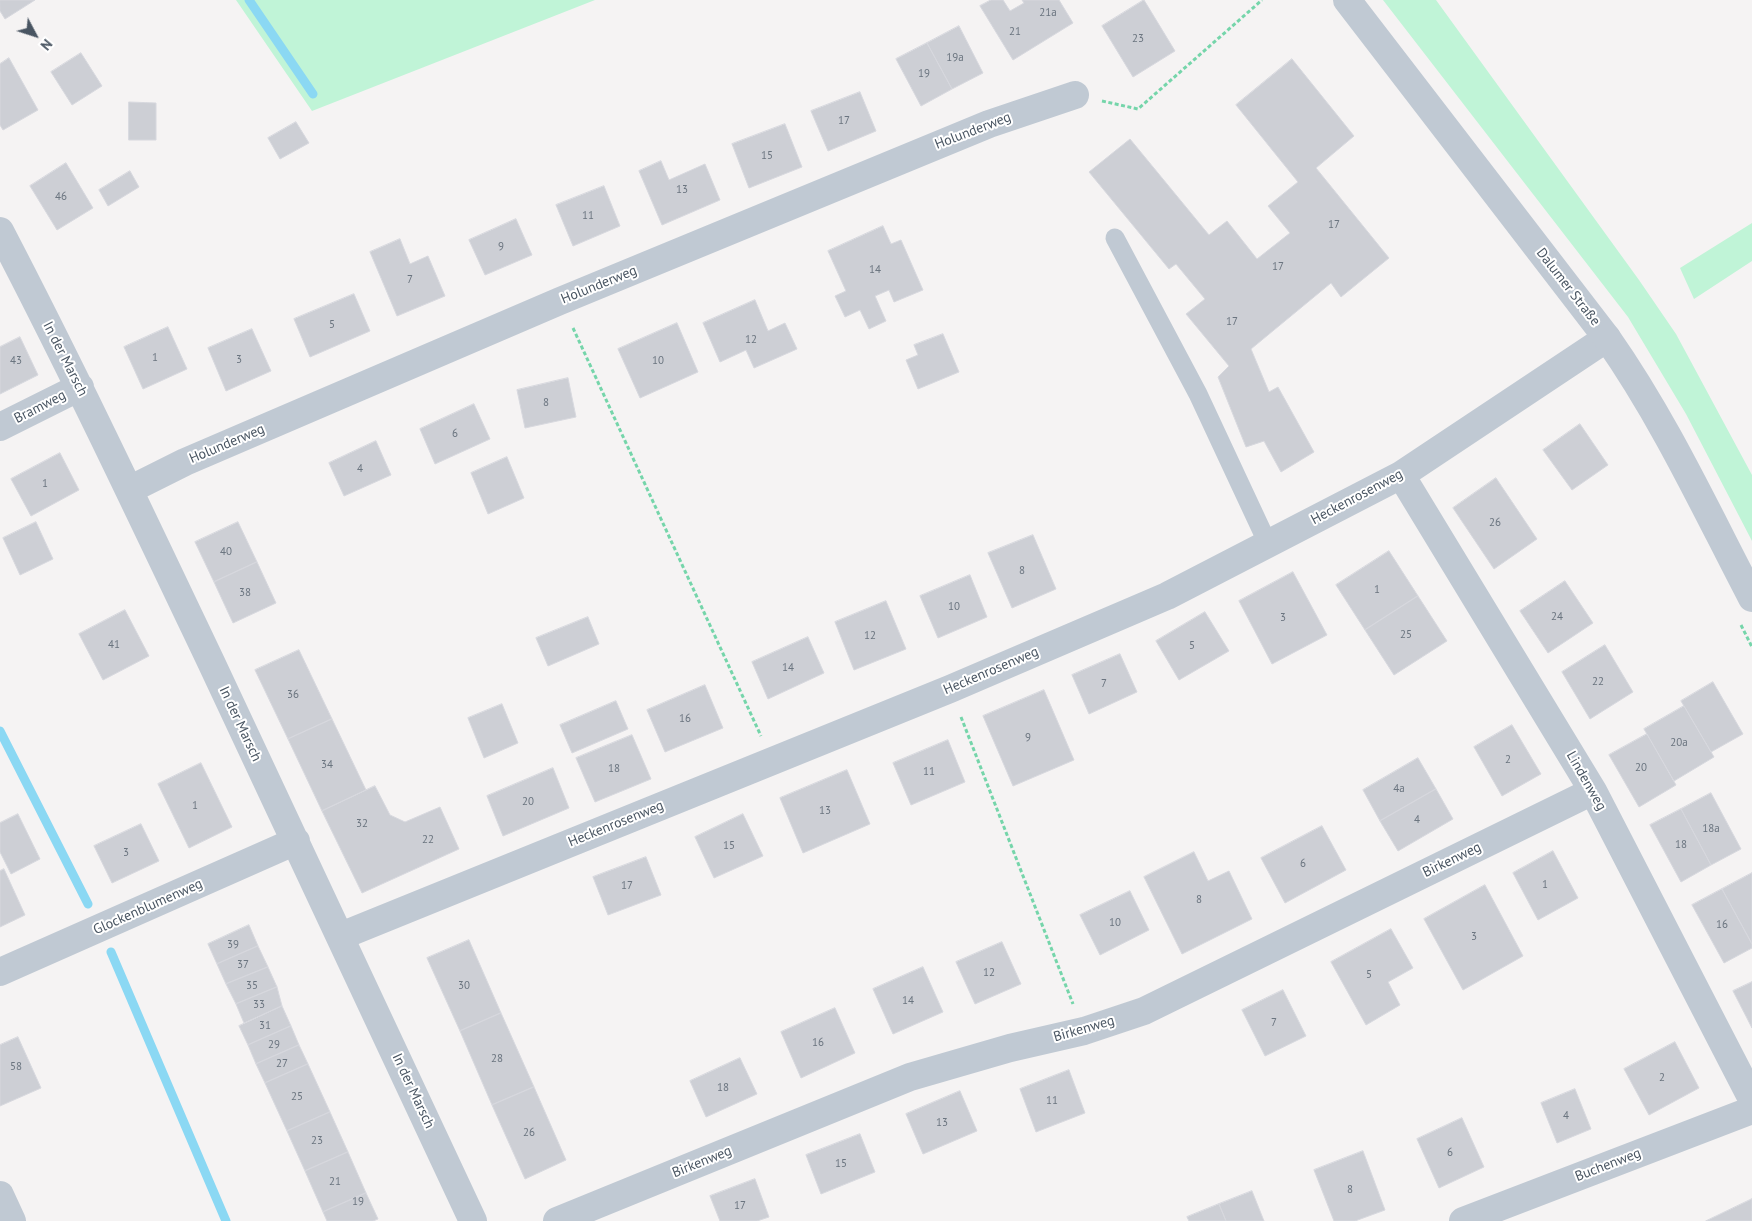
<!DOCTYPE html>
<html>
<head>
<meta charset="utf-8">
<style>
  body { margin:0 }
  #map { position:relative; width:1752px; height:1221px; overflow:hidden; background:#f5f3f3; font-family:"PT Sans",sans-serif }
  canvas { display:block }
  .north { position:absolute; left:10px; top:10px; width:50px; height:50px; -webkit-text-stroke:4px #fff; paint-order:stroke; rotate:130deg; font-size:14px; font-weight:700; line-height:20px; text-align:center; color:#495562 }
  .north::after { content:''; display:block; margin:auto; width:18px; height:22px; background:#495562; clip-path:polygon(50% 0,100% 100%,50% 72%,0 100%) }
</style>
</head>
<body>
<div id="map">
<canvas width="1752" height="1221"></canvas>
<div class="north">N</div>
</div>
<script>
const g = document.querySelector('canvas').getContext('2d');
g.lineJoin = 'round';
function fill(path, color) { g.fillStyle = color; g.fill(path, 'evenodd'); }
function stroke(path, color, width, dash) { g.strokeStyle = color; g.lineWidth = width; g.lineCap = dash ? 'butt' : 'round'; g.setLineDash(dash || []); g.stroke(path); }
function drawText(font, color, halo, rows, align = 'center') {
  g.font = font + ' "PT Sans",sans-serif'; g.lineWidth = 4; g.setLineDash([]); g.textBaseline = 'middle'; g.strokeStyle = halo; g.fillStyle = color; for (const [text, x, y, turn = 0] of rows) {
    g.save(); g.translate(x, y); g.rotate((+turn || 0) * Math.PI / 180); g.textAlign = isNaN(turn) ? turn : align; if (halo) g.strokeText(text, 0, 0); g.fillText(text, 0, 0); g.restore();
  }
}
fill(new Path2D(`
  M236,0H595L312,111Z
  M1383,0H1436L1639,280L1676,334L1752,475V541L1686,414L1628,317Z
  M1752,223V261L1694,299L1680,268Z`), '#c0f4d7');
stroke(new Path2D(`
  M249,0L313,94
  M0,731L88,904
  M111,952L226,1221`), '#8bd8f3', 9);
const building = new Path2D(`
  M0,0H35L5,19L0,11Z
  M991,0H1003L1010,11L1024,3L1022,0H1059L1073,23L1013,60L980,6Z
  M1144,0L1175,51L1133,77L1102,26Z
  M959,26L983,73L952,89L927,43Z
  M927,43L952,89L921,106L896,59Z
  M81,53L102,86L72,105L51,72Z
  M9,58L38,110L3,130L0,125V64Z
  M1292,59L1354,136L1316,168L1389,258L1341,297L1331,283L1251,349L1269,392L1278,387L1314,452L1281,472L1264,441L1246,447L1218,377L1229,366L1186,314L1205,299L1176,264L1169,269L1089,172L1130,139L1209,235L1227,221L1257,259L1290,233L1268,206L1298,182L1236,105Z
  M860,92L876,131L828,151L811,111Z
  M129,102L156,103V140H129Z
  M296,122L309,143L280,159L268,138Z
  M785,124L802,167L749,188L732,144Z
  M661,161L669,180L705,164L720,200L662,225L639,171Z
  M66,163L93,208L57,230L30,186Z
  M130,171L139,187L108,206L99,190Z
  M604,186L620,226L573,246L556,205Z
  M516,219L532,255L485,275L469,240Z
  M883,226L891,244L901,240L923,290L894,302L889,290L875,296L886,321L869,329L860,310L845,317L835,296L846,291L828,251Z
  M400,239L410,264L428,256L445,296L397,316L370,252Z
  M354,294L370,331L310,357L294,319Z
  M755,300L768,331L785,323L797,349L754,368L746,350L720,362L703,323Z
  M677,323L698,372L640,398L618,349Z
  M168,327L187,369L143,389L124,347Z
  M252,329L271,371L226,391L208,348Z
  M943,334L959,372L918,389L906,360L918,355L914,345Z
  M20,337L38,375L0,394V347Z
  M568,378L576,417L525,428L517,390Z
  M474,404L490,439L435,464L420,429Z
  M1580,424L1608,465L1572,490L1543,450Z
  M376,441L391,475L344,496L329,463Z
  M60,453L79,490L31,516L11,479Z
  M507,457L524,498L488,514L471,473Z
  M1496,478L1537,539L1494,569L1453,508Z
  M36,522L53,559L20,575L3,538Z
  M238,522L257,562L214,582L195,542Z
  M1033,535L1056,589L1012,608L988,553Z
  M1389,551L1418,596L1365,630L1336,585Z
  M257,562L276,603L233,623L214,582Z
  M1293,572L1327,635L1272,664L1239,601Z
  M970,575L987,617L938,638L920,596Z
  M1565,581L1593,623L1548,653L1520,611Z
  M1418,596L1447,641L1394,675L1365,630Z
  M886,601L906,649L854,670L835,622Z
  M125,610L149,656L103,680L79,634Z
  M1205,612L1229,651L1179,680L1156,641Z
  M588,617L599,644L548,666L536,638Z
  M808,637L824,673L768,699L752,662Z
  M1605,645L1633,692L1590,719L1562,672Z
  M299,650L332,719L288,739L255,670Z
  M1120,654L1137,692L1089,714L1072,675Z
  M1713,682L1743,734L1711,752L1681,701Z
  M705,685L723,728L665,752L647,710Z
  M1044,690L1074,760L1013,786L983,716Z
  M616,701L628,729L572,753L560,725Z
  M502,704L518,743L484,758L468,718Z
  M1684,706L1714,757L1674,781L1644,729Z
  M332,719L366,790L322,811L288,739Z
  M1512,725L1541,774L1502,796L1474,747Z
  M1647,734L1676,785L1639,807L1609,755Z
  M632,735L651,779L595,802L576,758Z
  M948,740L965,782L911,805L893,763Z
  M1418,758L1436,789L1380,821L1363,790Z
  M201,763L232,827L189,848L158,784Z
  M553,768L569,808L503,836L487,796Z
  M847,770L870,824L803,853L780,798Z
  M375,786L390,815L405,822L440,807L459,849L362,893L322,811Z
  M1436,789L1453,819L1398,851L1380,821Z
  M1711,793L1741,849L1711,865L1681,809Z
  M1681,809L1711,865L1681,882L1650,825Z
  M18,814L40,859L11,874L0,852V823Z
  M743,814L763,856L714,878L695,837Z
  M141,824L159,861L112,883L94,846Z
  M1322,826L1346,870L1285,903L1261,858Z
  M1553,851L1578,898L1538,920L1513,873Z
  M1194,852L1208,881L1229,871L1252,919L1182,954L1144,877Z
  M646,857L661,895L608,915L593,877Z
  M4,869L25,915L0,927V871Z
  M1752,873V944L1722,889Z
  M1485,885L1523,956L1463,990L1424,919Z
  M1722,889L1752,944V948L1724,963L1692,905Z
  M1130,891L1149,930L1100,955L1080,915Z
  M249,925L258,946L217,964L208,944Z
  M1391,929L1413,968L1388,982L1400,1005L1366,1025L1331,962Z
  M469,940L501,1013L460,1031L427,958Z
  M1002,942L1021,984L975,1004L956,962Z
  M258,946L268,967L226,984L217,964Z
  M268,967L277,987L236,1004L226,984Z
  M923,967L943,1012L893,1034L873,989Z
  M1752,982V1028L1733,991Z
  M277,987L282,1006L244,1023L236,1004Z
  M1283,990L1306,1036L1265,1056L1242,1010Z
  M282,1006L291,1026L248,1045L239,1026Z
  M835,1008L855,1053L801,1078L781,1032Z
  M501,1013L534,1087L492,1105L460,1031Z
  M291,1026L299,1045L256,1064L248,1045Z
  M18,1037L41,1088L0,1106V1045Z
  M1675,1042L1699,1088L1649,1115L1624,1069Z
  M299,1045L308,1064L265,1083L256,1064Z
  M740,1058L757,1094L706,1117L690,1081Z
  M308,1064L330,1112L287,1131L265,1083Z
  M1069,1070L1085,1113L1036,1132L1020,1089Z
  M534,1087L566,1160L525,1179L492,1105Z
  M1575,1089L1591,1129L1557,1143L1541,1103Z
  M960,1091L977,1131L923,1154L906,1114Z
  M330,1112L348,1152L305,1171L287,1131Z
  M1462,1118L1484,1167L1439,1188L1417,1139Z
  M860,1134L875,1172L821,1194L806,1155Z
  M1363,1151L1385,1210L1355,1221H1334L1314,1170Z
  M348,1152L366,1193L323,1212L305,1171Z
  M755,1179L769,1217L757,1221H720L710,1196Z
  M1252,1191L1264,1221H1226L1219,1204Z
  M366,1193L378,1219L373,1221H327L323,1212Z
  M1752,1199V1221H1706Z
  M1219,1204L1226,1221H1189L1187,1217Z`);
fill(building, '#cdcfd5');
stroke(building, '#d7d8de', 1);
stroke(new Path2D(`
  M1102,101L1138,109L1262,0
  M573,328L761,736
  M1741,625L1752,647
  M961,717L1073,1004`), '#75d5aa', 3, [4, 2.5]);
stroke(new Path2D(`
  M1115,238L1198,394L1268,544`), '#c0c9d3', 19);
stroke(new Path2D(`
  M0,231C74,373 142,517 211,662C299,848 387,1034 473,1221
  M0,427L80,387
  M1401,475L1593,791L1752,1099
  M129,490L185,462L560,301L989,124L1075,95
  M341,936L950,689L1167,596L1401,475L1607,338
  M0,972L296,841
  M0,1195L12,1221
  M557,1221L910,1077L1010,1048L1084,1031L1144,1011L1593,791
  M1463,1221L1752,1110`), '#c0c9d3', 28);
stroke(new Path2D(`
  M1347,0L1607,338C1664,419 1706,510 1752,598`), '#c0c9d3', 28);
drawText('11px', '#6a747f', null, [
  ["21a",1048,13],
  ["21",1015,32],
  ["23",1138,39],
  ["19a",955,58],
  ["19",924,74],
  ["17",844,121],
  ["15",767,156],
  ["13",682,190],
  ["46",61,197],
  ["11",588,216],
  ["17",1334,225],
  ["9",501,247],
  ["17",1278,267],
  ["14",875,270],
  ["7",410,280],
  ["17",1232,322],
  ["5",332,325],
  ["12",751,340],
  ["1",155,358],
  ["3",239,360],
  ["43",16,361],
  ["10",658,361],
  ["8",546,403],
  ["6",455,434],
  ["4",360,469],
  ["1",45,484],
  ["26",1495,523],
  ["40",226,552],
  ["8",1022,571],
  ["1",1377,590],
  ["38",245,593],
  ["10",954,607],
  ["24",1557,617],
  ["3",1283,618],
  ["25",1406,635],
  ["12",870,636],
  ["41",114,645],
  ["5",1192,646],
  ["14",788,668],
  ["22",1598,682],
  ["7",1104,684],
  ["36",293,695],
  ["16",685,719],
  ["9",1028,738],
  ["20a",1679,743],
  ["2",1508,760],
  ["34",327,765],
  ["20",1641,768],
  ["18",614,769],
  ["11",929,772],
  ["4a",1399,789],
  ["20",528,802],
  ["1",195,806],
  ["13",825,811],
  ["4",1417,820],
  ["32",362,824],
  ["18a",1711,829],
  ["22",428,840],
  ["18",1681,845],
  ["15",729,846],
  ["3",126,853],
  ["6",1303,864],
  ["1",1545,885],
  ["17",627,886],
  ["8",1199,900],
  ["10",1115,923],
  ["16",1722,925],
  ["3",1474,937],
  ["39",233,945],
  ["37",243,965],
  ["12",989,973],
  ["5",1369,975],
  ["35",252,986],
  ["30",464,986],
  ["14",908,1001],
  ["33",259,1005],
  ["7",1274,1023],
  ["31",265,1026],
  ["16",818,1043],
  ["29",274,1045],
  ["28",497,1059],
  ["27",282,1064],
  ["58",16,1067],
  ["2",1662,1078],
  ["18",723,1088],
  ["25",297,1097],
  ["11",1052,1101],
  ["4",1566,1116],
  ["13",942,1123],
  ["26",529,1133],
  ["23",317,1141],
  ["6",1450,1153],
  ["15",841,1164],
  ["21",335,1182],
  ["8",1350,1190],
  ["19",358,1202],
  ["17",740,1206]
]);
drawText('14px', '#495562', '#fff', [
  ["Holunderweg",973,131,-21],
  ["Holunderweg",599,285,-22],
  ["Dalumer Straße",1568,287,52],
  ["In der Marsch",65,359,63],
  ["Bramweg",40,407,-27],
  ["Holunderweg",227,444,-23],
  ["Heckenrosenweg",1357,497,-28],
  ["Heckenrosenweg",991,671,-23],
  ["In der Marsch",240,724,65],
  ["Lindenweg",1586,781,60],
  ["Heckenrosenweg",616,824,-22],
  ["Birkenweg",1452,860,-26],
  ["Glockenblumenweg",148,907,-24],
  ["Birkenweg",1084,1029,-16],
  ["In der Marsch",413,1091,65],
  ["Birkenweg",702,1162,-22],
  ["Buchenweg",1608,1165,-21]
]);
</script>
</body>
</html>
